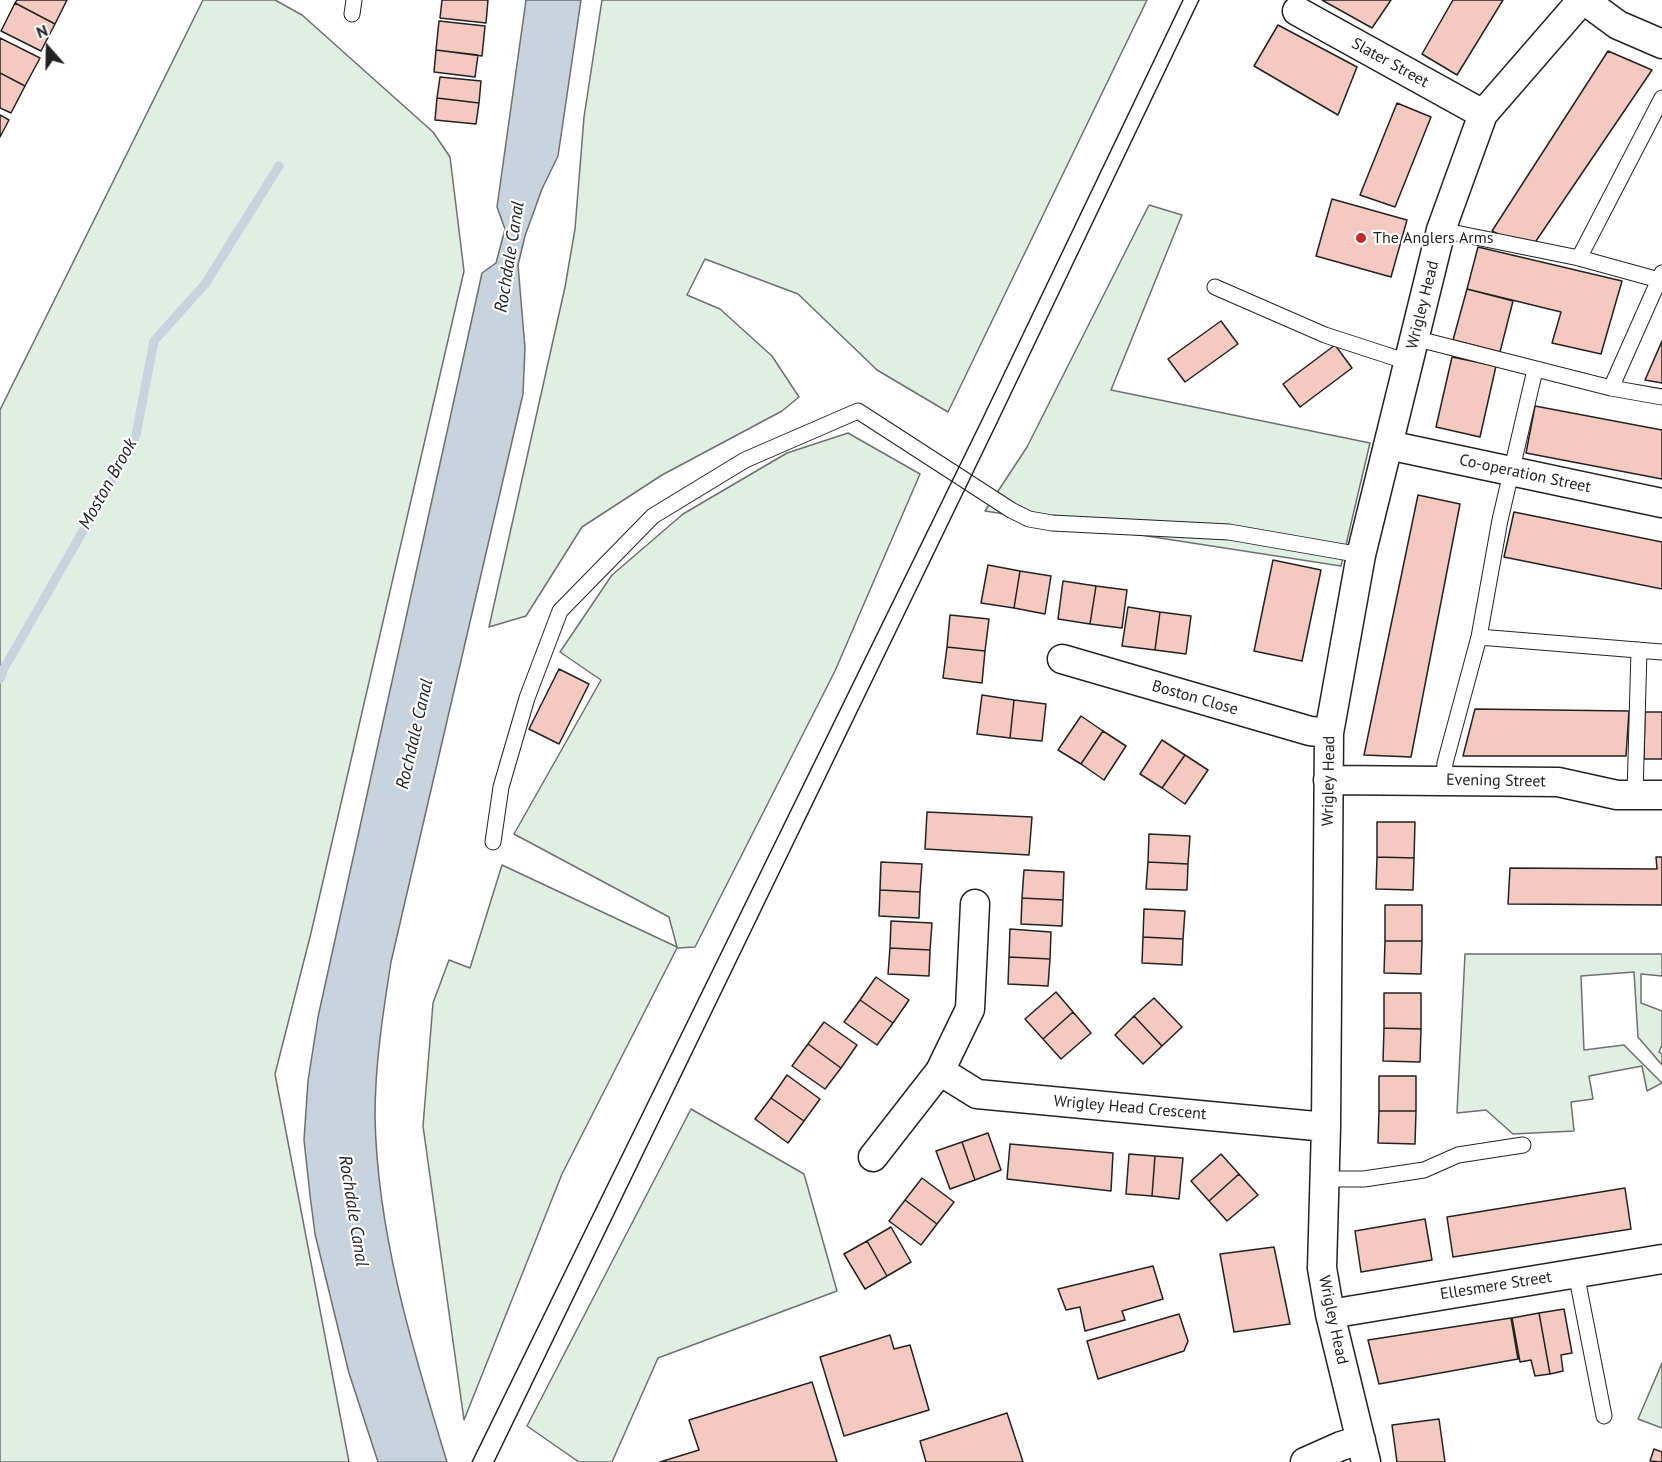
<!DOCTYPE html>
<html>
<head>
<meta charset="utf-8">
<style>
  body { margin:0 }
  #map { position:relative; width:1662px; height:1462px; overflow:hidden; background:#fff; font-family:"PT Sans",sans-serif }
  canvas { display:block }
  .north { position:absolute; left:18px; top:18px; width:60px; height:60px; -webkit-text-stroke:4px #fff; paint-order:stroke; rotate:340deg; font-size:16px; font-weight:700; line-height:24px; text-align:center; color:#222 }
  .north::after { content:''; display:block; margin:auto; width:21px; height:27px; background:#222; clip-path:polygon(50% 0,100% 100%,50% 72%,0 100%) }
</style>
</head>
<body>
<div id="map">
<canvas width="1662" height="1462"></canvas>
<div class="north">N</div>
</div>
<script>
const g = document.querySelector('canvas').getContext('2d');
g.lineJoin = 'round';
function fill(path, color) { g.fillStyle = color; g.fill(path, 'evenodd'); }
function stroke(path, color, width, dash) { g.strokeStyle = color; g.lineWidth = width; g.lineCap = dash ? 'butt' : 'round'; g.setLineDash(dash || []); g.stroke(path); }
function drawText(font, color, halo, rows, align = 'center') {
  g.font = font + ' "PT Sans",sans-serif'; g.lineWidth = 4.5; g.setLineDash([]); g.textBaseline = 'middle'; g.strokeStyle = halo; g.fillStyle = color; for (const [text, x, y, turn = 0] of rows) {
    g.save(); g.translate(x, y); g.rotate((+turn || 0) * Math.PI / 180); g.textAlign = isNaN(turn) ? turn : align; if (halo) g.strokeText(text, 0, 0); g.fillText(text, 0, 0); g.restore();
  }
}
const green = new Path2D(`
  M203,0H275L302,15L433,132L450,157L464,271L311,933L275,1074L349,1462H0V410Z
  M602,0H1147L948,412L877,370L798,294L705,259L687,295L720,309L772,356L799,397L782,411L662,475L582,527L526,616L489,627L565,287L575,229L584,117Z
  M1149,205L1182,215L1111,390L1370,443L1341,566L985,511L1027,447Z
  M848,433L920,474L835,671L695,947L677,948L562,1174L464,1420L423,1126L433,1003L449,960L470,968L502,865L677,947L669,917L514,834L601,680L560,652L612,575L683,514L787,453Z
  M1465,954H1662V976L1641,974V1003L1662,1011V1045L1659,1052L1662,1054V1065L1638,1037L1634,972L1581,976L1584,1050L1624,1045L1662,1083L1647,1091L1642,1066L1589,1076L1593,1099L1571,1102L1574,1131L1513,1134L1486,1110L1457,1113Z
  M691,1109L804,1174L837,1291L658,1358L612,1462H579L527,1426Z
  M1662,1363V1428L1638,1419Z`);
fill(green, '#e0efe3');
stroke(green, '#6f6f6f', 1.5);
const water = new Path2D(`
  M526,0H581L558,156L542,189L525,236L518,265L525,348L523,394L391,962C383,1013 375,1064 375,1116C377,1234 413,1350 447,1462H378L349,1373L315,1234L310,1195L304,1140L308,1081L318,1017L482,273L496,263L505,229L497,207Z`);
fill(water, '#c7d3dd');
stroke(water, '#6f6f6f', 1.5);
stroke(new Path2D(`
  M0,679L3,670L121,465L136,435L154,341L205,284L279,166`), '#c7d3dd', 9);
const building = new Path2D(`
  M17,0H67L55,24L15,3Z
  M442,0H488L486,23L440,18Z
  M1322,0H1391L1372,28Z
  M1453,0H1503L1457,75L1422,54Z
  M15,3L55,24L41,51L1,31Z
  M439,21L485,26L482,56L436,50Z
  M1278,25L1357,67L1338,115L1254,66Z
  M0,38L40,58L25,86L0,73Z
  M436,50L478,55L475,77L434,72Z
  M1608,51L1652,70L1534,244L1514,242L1492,231Z
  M0,73L25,86L11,113L0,108Z
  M440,77L481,81L479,103L437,98Z
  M437,98L479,103L476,124L435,120Z
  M1397,103L1431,117L1395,207L1360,195Z
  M0,115L9,120L0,137Z
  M1332,199L1407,220L1391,277L1316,256Z
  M1478,247L1622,281L1601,354L1552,343L1561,312L1467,289Z
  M1467,289L1513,301L1500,352L1453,340Z
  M1221,321L1238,344L1185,382L1168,359Z
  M1662,341V383L1645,380Z
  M1335,345L1352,368L1300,407L1283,384Z
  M1452,357L1496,366L1480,437L1436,427Z
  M1535,406L1662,430V479L1526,453Z
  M1418,495L1460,504L1411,757L1364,755Z
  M1514,512L1662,542V589L1504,557Z
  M1273,560L1321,570L1302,661L1254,651Z
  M988,565L1020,571L1014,608L981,603Z
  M1020,571L1051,576L1045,614L1014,608Z
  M1063,581L1096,586L1090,624L1058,619Z
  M1096,586L1127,590L1122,628L1090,624Z
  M1128,607L1160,612L1155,650L1122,646Z
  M1160,612L1191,616L1186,654L1155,650Z
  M950,615L989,619L985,651L947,647Z
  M947,647L985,651L982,683L943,678Z
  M559,669L589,684L559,744L529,729Z
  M982,695L1014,700L1010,738L977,734Z
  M1014,700L1046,704L1042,741L1010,738Z
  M1475,709L1629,711L1626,756H1463Z
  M1645,712H1662V759H1644Z
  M1081,716L1103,731L1081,764L1058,750Z
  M1103,731L1126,746L1104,780L1081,764Z
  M1162,740L1185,755L1162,788L1140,774Z
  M1185,755L1208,770L1185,804L1162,788Z
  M927,812L1032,817L1029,855L925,849Z
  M1377,822H1415L1414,858L1377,857Z
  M1149,834L1190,836L1188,864L1148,862Z
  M1377,857L1414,858L1413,890L1376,889Z
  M1656,857H1662V905L1508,904L1510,868L1657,869Z
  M881,862L922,864L920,892L880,890Z
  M1148,862L1188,864L1187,890L1146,889Z
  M1024,870L1064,872L1063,900L1022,898Z
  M880,890L920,892L919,918L879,916Z
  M1022,898L1063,900L1062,926L1021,924Z
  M1385,905H1422V941H1385Z
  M1144,909L1185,911L1183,939L1143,937Z
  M891,921L932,923L930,950L890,948Z
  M1010,929L1051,932L1050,959L1009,957Z
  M1143,937L1183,939L1182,965L1142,963Z
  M1385,941H1422L1421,974L1384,973Z
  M890,948L930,950L929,976L888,974Z
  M1009,957L1050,959L1048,986L1008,984Z
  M876,977L909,1000L893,1023L860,1000Z
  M1056,992L1073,1012L1043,1039L1025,1019Z
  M1384,993H1421V1029L1384,1028Z
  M1154,998L1182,1027L1162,1046L1134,1016Z
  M860,1000L893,1023L877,1045L844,1022Z
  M1073,1012L1091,1033L1061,1059L1043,1039Z
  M1134,1016L1162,1046L1143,1064L1115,1035Z
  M824,1022L857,1045L841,1068L808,1044Z
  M1384,1028L1421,1029L1420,1062L1383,1061Z
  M808,1044L841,1068L825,1089L792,1066Z
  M787,1075L820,1099L804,1121L771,1098Z
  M1379,1076H1416V1111H1379Z
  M771,1098L804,1121L788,1143L755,1119Z
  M1379,1111H1416L1415,1144L1378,1143Z
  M988,1133L1001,1170L975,1180L962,1142Z
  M962,1142L975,1180L950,1189L936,1151Z
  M1010,1144L1113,1153L1111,1191L1007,1179Z
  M1129,1154L1155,1156L1152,1196L1126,1194Z
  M1221,1154L1239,1174L1209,1201L1191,1181Z
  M1155,1156L1183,1158L1179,1199L1152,1196Z
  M1239,1174L1258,1195L1227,1221L1209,1201Z
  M922,1178L954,1202L937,1224L905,1200Z
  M1625,1188L1631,1229L1453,1257L1447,1217Z
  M905,1200L937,1224L921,1245L889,1221Z
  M1425,1219L1432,1260L1361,1272L1355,1231Z
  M891,1227L911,1262L887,1276L867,1241Z
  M867,1241L887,1276L865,1289L844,1254Z
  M1274,1247L1290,1324L1234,1332L1220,1254Z
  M1153,1266L1163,1299L1122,1311L1125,1320L1085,1331L1080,1307L1066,1310L1058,1289Z
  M1564,1309L1572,1353L1561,1355L1563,1371L1550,1374L1539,1313Z
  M1539,1313L1550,1374L1535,1376L1531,1360L1520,1362L1512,1318Z
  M1179,1314L1188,1341L1184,1351L1098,1379L1087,1341Z
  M1511,1318L1518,1359L1379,1384L1368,1340Z
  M890,1335L894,1349L910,1345L929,1410L844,1436L820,1357Z
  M812,1382L837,1462H660L699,1450L689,1420Z
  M1007,1413L1023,1462H926L920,1441Z
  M1439,1419L1445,1462H1397L1392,1425Z
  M1654,1449L1662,1452V1462L1650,1461Z`);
fill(building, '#f3c9c0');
stroke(building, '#222', 1.5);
const lane = new Path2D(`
  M352,14L354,0
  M1441,230L1579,258L1659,280
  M1579,258L1662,98
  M1215,287L1325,335L1408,362
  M1414,338L1611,388L1662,397
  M1611,388L1662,273
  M1479,637L1662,652
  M1444,780L1445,763L1479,637L1500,520L1535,370
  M1635,795L1639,650
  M493,842L501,787L527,698L560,611L653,516L745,460L858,411L1011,510L1029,519L1052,523L1229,532L1361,555
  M1325,1179H1364L1424,1170L1458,1155L1523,1145
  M1576,1273L1604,1416`);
const street = new Path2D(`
  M1584,0L1618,25L1662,44
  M1297,11L1483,114
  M1388,445L1662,503
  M1062,659L1310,731L1329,733
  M1328,780L1558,782L1617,795H1662
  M940,1071L977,1094L1326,1127
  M873,1157L940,1071L970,1009L975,904
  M1330,1314L1662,1259
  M1305,1462L1341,1446L1361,1440
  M1366,1462L1330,1314L1322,1268L1326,1127L1329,733L1361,555L1441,230L1483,114L1582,0`);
stroke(lane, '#222', 17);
stroke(street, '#222', 31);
stroke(lane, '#fff', 15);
stroke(street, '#fff', 28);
stroke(new Path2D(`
  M472,1462L981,422L1183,0
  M494,1462L994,429L1199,0`), '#222', 1.5);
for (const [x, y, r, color] of [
  [1361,238,6,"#c62828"]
]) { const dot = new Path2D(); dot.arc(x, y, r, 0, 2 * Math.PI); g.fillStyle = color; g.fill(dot); stroke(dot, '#fff', 2); }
drawText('16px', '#222', '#fff', [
  ["Slater Street",1390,63,29],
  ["Wrigley Head",1423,305,-76],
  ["Co-operation Street",1525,474,12],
  ["Boston Close",1195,698,16],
  ["Wrigley Head",1329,781,-89],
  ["Evening Street",1496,781,1],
  ["Wrigley Head Crescent",1130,1108,5],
  ["Ellesmere Street",1496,1286,-9],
  ["Wrigley Head",1333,1320,78]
]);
drawText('16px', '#222', '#fff', [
  ["The Anglers Arms",1373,238]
], 'left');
drawText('italic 18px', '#222', '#fff', [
  ["Rochdale Canal",510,257,-81],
  ["Moston Brook",108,484,-61],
  ["Rochdale Canal",415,734,-77],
  ["Rochdale Canal",353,1211,81]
]);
</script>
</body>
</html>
